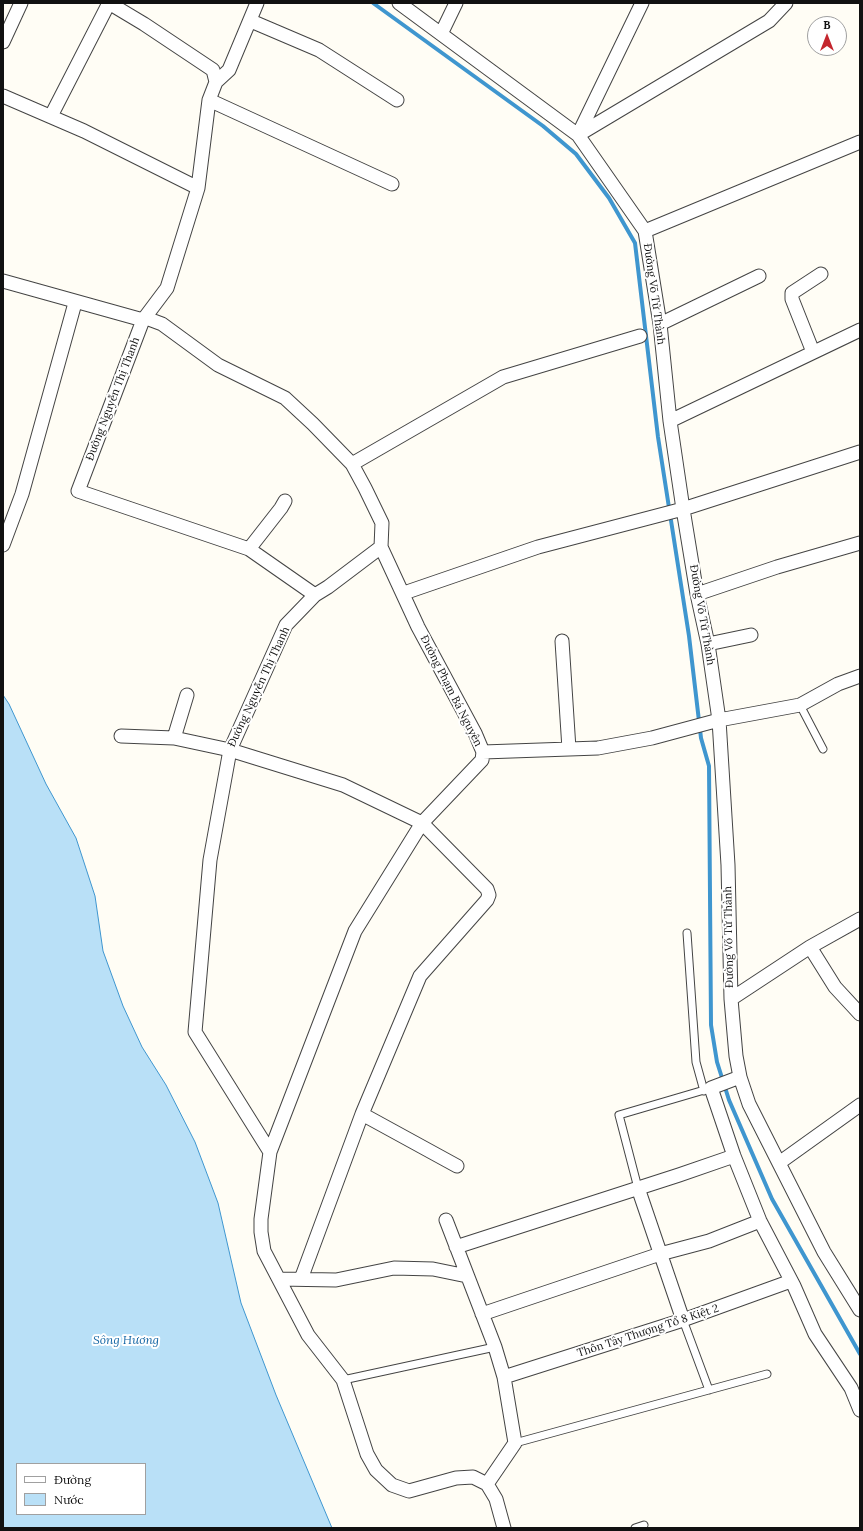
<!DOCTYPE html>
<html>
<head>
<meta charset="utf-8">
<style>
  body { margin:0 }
  #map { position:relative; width:863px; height:1531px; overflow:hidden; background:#fffdf5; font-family:Lora,serif }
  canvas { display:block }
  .frame { position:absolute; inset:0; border:4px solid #111; pointer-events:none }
  .legend { position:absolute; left:16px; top:1463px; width:130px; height:52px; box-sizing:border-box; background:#fff; border:1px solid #a0a0a0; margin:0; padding:5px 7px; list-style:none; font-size:12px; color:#111 }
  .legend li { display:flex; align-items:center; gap:8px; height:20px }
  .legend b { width:20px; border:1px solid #a0a0a0 }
  .north { position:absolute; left:807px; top:16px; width:40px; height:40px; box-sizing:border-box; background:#fff; border:1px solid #a0a0a0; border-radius:50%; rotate:0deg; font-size:11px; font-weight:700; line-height:16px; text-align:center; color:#111 }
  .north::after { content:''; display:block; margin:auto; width:14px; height:18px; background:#c4262e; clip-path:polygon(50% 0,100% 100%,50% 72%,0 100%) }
</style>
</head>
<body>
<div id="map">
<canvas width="863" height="1531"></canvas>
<div class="frame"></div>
<ul class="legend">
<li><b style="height:5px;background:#fff"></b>Đường</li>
<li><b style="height:11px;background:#b9e0f7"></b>Nước</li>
</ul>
<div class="north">B</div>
</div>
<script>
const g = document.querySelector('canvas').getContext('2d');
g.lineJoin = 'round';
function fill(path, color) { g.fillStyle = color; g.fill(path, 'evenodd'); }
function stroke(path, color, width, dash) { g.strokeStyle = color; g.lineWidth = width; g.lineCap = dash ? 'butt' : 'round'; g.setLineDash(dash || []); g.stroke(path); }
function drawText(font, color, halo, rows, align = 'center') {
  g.font = font + ' Lora,serif'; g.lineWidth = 4; g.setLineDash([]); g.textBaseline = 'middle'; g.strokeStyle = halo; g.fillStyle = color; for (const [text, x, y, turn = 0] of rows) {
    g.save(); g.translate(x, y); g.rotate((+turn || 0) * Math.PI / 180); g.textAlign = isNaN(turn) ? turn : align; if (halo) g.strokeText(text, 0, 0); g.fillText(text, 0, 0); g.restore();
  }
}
const water = new Path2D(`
  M3,695L9,704L46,784L76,838L95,896L103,951L123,1006L142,1047L166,1085L195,1142L218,1203L241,1303L276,1395L332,1528H3ZM17,1464H145V1514H17Z`);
fill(water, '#b9e0f7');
stroke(water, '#3f96cf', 1);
stroke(new Path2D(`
  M373,3L543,126L576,154L609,198L635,243L658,437L689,636L701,738L709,766L711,1025L717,1062L729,1100L772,1199L860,1354`), '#3f96cf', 4);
const lane = new Path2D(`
  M800,705L823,749
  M687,933L696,1062L704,1091
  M638,1188L619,1115L711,1088
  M683,1320L709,1390
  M343,1380L495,1347
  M515,1443L767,1374
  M635,1528L644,1525`);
const street = new Path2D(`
  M109,3L144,24L213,70L216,82L209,100L198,188L167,288L143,320L78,491L249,549L315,595L286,625L230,750L210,860L195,1032L270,1152L261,1219V1232L264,1251L308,1335L343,1380L367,1454L376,1470L392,1485L409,1491L456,1478L473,1477L487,1484L496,1499L504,1528
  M399,3L578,135L645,231L660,324L670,421L683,509L697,594L708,644L719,720L728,865L731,999L736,1056L740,1077L749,1104L824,1252L860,1310
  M251,21L319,50L397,100
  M441,34L456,3
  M3,42L21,3
  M216,82L229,70L257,3
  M3,96L84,131L198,188
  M209,100L392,184
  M51,116L109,3
  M578,135L769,21L786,3
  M578,135L642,3
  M645,231L860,142
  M3,281L143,320
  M146,318L162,324L218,365L285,398L313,424L352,464L365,488L382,523L381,547
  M660,324L759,276
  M813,352L792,299V293L821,274
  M670,421L860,330
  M352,464L503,377L640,336
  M3,545L22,494L75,303
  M249,549L281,508L285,501
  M404,593L538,547L683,509L860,452
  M697,594L777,567L860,543
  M315,595L328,587L381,547L418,627L475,733L483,752L598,748L652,738L719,720L800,705L838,684L860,676
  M562,641L569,749
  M708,644L751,635
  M121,736L174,738L230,750L343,785L422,823L487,889L489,895L487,900L420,976L362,1114L301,1279
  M174,738L187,695
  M810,947L835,987L860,1014
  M731,999L810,947L860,919
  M740,1077L711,1088L734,1156L760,1221L794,1286L815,1334L851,1388L860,1410
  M362,1114L457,1166
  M270,1152L355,931L422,823L482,760L483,752
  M779,1163L860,1105
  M638,1188L683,1320
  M446,1220L495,1347L504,1377L515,1443L487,1484
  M456,1247L679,1175L734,1156
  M279,1279L336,1280L394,1268L433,1269L467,1276
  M482,1314L660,1254L709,1241L760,1221
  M504,1377L683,1320L791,1281`);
stroke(lane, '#444', 9);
stroke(street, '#444', 15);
stroke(lane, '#fff', 7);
stroke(street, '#fff', 13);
drawText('11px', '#111', '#fff', [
  ["Đường Võ Tử Thành",654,294,82],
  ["Đường Nguyễn Thị Thanh",113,399,-69],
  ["Đường Võ Tử Thành",702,615,80],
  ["Đường Nguyễn Thị Thanh",259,687,-65],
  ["Đường Phạm Bá Nguyên",451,691,63],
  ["Đường Võ Tử Thành",729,937,-91],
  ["Thôn Tây Thượng Tổ 8 Kiệt 2",648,1331,-18]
]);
drawText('italic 12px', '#1768a6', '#fff', [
  ["Sông Hương",126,1341]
]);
</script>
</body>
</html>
